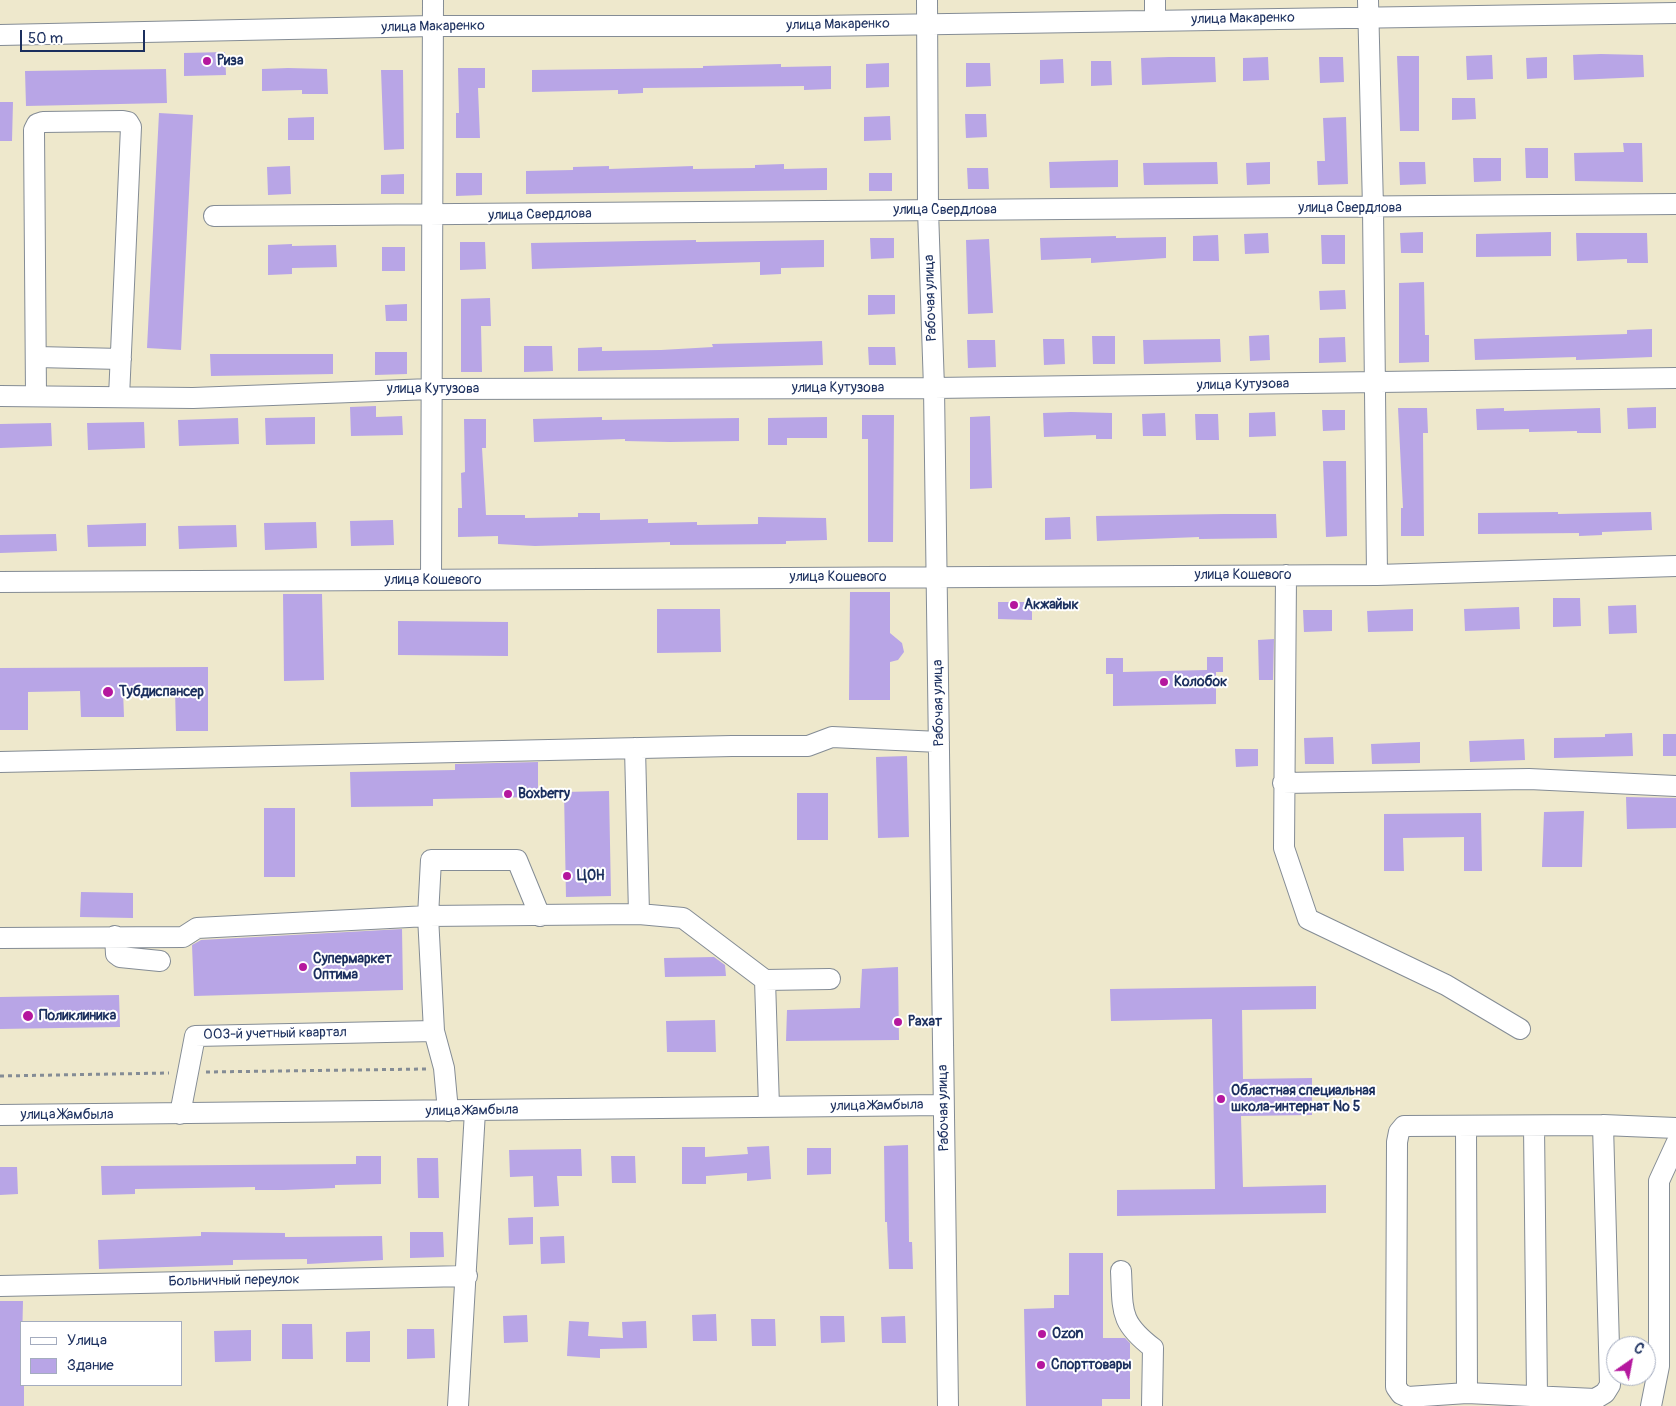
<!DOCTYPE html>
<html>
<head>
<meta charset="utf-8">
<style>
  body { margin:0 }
  #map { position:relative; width:1676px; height:1406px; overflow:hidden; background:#eee8cc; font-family:Pangolin,sans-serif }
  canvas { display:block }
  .legend { position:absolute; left:20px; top:1321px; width:162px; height:65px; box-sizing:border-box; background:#fff; border:1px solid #a4acbf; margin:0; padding:6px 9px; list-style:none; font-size:15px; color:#1b2f5e }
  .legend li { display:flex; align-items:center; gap:10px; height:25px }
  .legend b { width:25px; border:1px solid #a4acbf }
  .north { position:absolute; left:1606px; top:1336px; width:50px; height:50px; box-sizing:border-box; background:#fff; border:1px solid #a4acbf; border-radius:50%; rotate:33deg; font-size:14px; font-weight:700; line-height:20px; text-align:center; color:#1b2f5e }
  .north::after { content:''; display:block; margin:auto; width:18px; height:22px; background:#b5179e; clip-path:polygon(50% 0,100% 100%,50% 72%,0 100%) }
  .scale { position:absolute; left:20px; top:30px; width:125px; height:22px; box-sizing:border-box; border:2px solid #1b2f5e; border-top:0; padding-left:6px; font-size:15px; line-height:18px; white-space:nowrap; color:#1b2f5e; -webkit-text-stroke:4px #fff; paint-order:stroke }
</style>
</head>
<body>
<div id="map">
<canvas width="1676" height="1406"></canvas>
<ul class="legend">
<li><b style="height:6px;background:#fff"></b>Улица</li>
<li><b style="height:14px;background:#b8a5e6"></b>Здание</li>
</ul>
<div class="north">С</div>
<div class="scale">50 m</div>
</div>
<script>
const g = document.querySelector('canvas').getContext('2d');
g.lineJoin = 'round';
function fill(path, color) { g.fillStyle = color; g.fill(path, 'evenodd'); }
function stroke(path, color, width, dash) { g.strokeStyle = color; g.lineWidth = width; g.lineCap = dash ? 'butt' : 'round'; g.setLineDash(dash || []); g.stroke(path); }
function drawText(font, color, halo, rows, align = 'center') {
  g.font = font + ' Pangolin,sans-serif'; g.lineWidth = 4; g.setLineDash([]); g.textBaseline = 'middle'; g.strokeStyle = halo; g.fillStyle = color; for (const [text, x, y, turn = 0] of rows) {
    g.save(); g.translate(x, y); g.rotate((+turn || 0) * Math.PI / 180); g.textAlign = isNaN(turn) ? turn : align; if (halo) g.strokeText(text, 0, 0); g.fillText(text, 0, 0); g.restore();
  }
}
fill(new Path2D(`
  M225,52L226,75L184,76V53Z
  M1601,54L1643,55L1644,77L1574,80L1573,55Z
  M1492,55L1493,79L1467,80L1466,56Z
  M1397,56H1419V131H1400Z
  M1169,57H1215L1216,82L1142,85L1141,58Z
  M1268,57L1269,80L1243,81V58Z
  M1319,57H1343L1344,82L1320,83Z
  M1547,57V78L1527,79L1526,58Z
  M1063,59L1064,83L1040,84V60Z
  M1091,61H1111L1112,85L1091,86Z
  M889,63V87L866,88V64Z
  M966,63H990L991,86L966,87Z
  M781,64V67L831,66V89L804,90V86L643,88V93L618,94V90L532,92V70L703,68V66Z
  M288,68L327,69L328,94H302V90L262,91V69Z
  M458,68H485V88H478L480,138H456V113H459Z
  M166,69L167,103L26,106L25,71Z
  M381,70H403L404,149L384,150Z
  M1452,98H1475L1476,119L1452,120Z
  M0,102H13L12,141H0Z
  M159,113L193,115L181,350L147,348Z
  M965,114H986L987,137L966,138Z
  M890,116L891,140L864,141V117Z
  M314,117V140H288V118Z
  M1346,117L1348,184L1318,185L1317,161H1325L1323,118Z
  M1623,143H1642L1643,182L1575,181L1574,153L1624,152Z
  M1525,148H1548V178H1526Z
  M1473,158H1501V181L1474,182Z
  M1118,160V187L1050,188L1049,162Z
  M1217,162L1218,184L1144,185L1143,163Z
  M1270,162V184L1247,185L1246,163Z
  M1399,162H1425L1426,184L1400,185Z
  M784,164V169L827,168V190L526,194V171L573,170V167L609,166V169L693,166V169L755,168V165Z
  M290,166L291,194L268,195L267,167Z
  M967,168H988L989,189H968Z
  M456,173H482V195L456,196Z
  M869,173H892V191H869Z
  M404,174V194H381V175Z
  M1423,232V253H1401L1400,233Z
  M1551,232V256L1476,257V234Z
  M1268,233L1269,253L1245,254L1244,234Z
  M1576,233H1647L1648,263H1627V259L1577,261Z
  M1218,235L1219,261H1193V236Z
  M1321,235H1345V264H1322Z
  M1116,236V238L1166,237V258L1091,263V258L1041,260L1040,238Z
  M870,238H894V258L871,259Z
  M989,239L993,313L968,314L966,240Z
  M696,240V242L824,240V267L781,268V274L760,275V262L532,269L531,243Z
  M460,242H485L486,269L460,270Z
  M292,244V246L336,245L337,267L292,268V274L268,275V245Z
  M382,247H405V271H382Z
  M1424,282L1425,335H1429V362L1399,363V283Z
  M1345,290L1346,309L1320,310L1319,291Z
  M868,295H895V314L868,315Z
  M490,298L491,326H481L482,372H461V299Z
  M407,304V321H386L385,305Z
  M1652,329V357L1576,360V357L1475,360L1474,339L1627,334V330Z
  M1269,335L1270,360L1250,361L1249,336Z
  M1092,336H1115V364H1093Z
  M1345,337L1346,362L1319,363V338Z
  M1043,339H1064L1065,364L1044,365Z
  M1220,339L1221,362L1144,364L1143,340Z
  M967,340H995L996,367L968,368Z
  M822,341L823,365L578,371V348L602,347V351L661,350L713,347L712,344Z
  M524,346H552L553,371L524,372Z
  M868,347H895L896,365H869Z
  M375,352H407V374L375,375Z
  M210,354H333V374L211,376Z
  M376,406V417L402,416L403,435L351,436L350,407Z
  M1656,407V428L1628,429L1627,408Z
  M1398,408H1427L1428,433H1423L1424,536H1401V508H1403Z
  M1504,408V411L1600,408L1601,433H1577V431L1529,432V429L1477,430L1476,409Z
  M1322,410H1345V430L1323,431Z
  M1071,412L1112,413V439H1096V435L1044,437L1043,413Z
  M1275,412L1276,436L1249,437V413Z
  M1165,413L1166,436H1143L1142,414Z
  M1195,414H1218L1219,440H1196Z
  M862,415H894L893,542H868V439H862Z
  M990,416L992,488L970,489V417Z
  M315,417V444L266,445L265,418Z
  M602,417V420L739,418V441L670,442L625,441V439L534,442L533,419Z
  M827,417V438H787V445H768V418Z
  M238,418L239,444L179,446L178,420Z
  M464,419H486V448H482L486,515H525V518L578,517V513H600V520L648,519V523L697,522V525L758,524V517L826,518L827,540L786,541V544L670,545V542L535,546L498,544V536L458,537V508H462L461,473L465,472Z
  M144,422L145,448L88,450L87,423Z
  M51,423L52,446L0,448V424Z
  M1323,461H1346L1347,536L1326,537Z
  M1558,512V514L1651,512L1652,530L1602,532V535L1579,536V533L1478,534V513Z
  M1224,514H1276L1277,538L1199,539V537L1097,541L1096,516Z
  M1070,517L1071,539L1045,540V518Z
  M393,520L394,545L351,546L350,521Z
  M316,522L317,548L265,550L264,523Z
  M146,523V546L88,547L87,525Z
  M236,525L237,547L179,549L178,526Z
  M56,534L57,551L0,553V535Z
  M850,592H890V633L902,643L904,652L898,660L890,662V700H849Z
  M283,594H322L324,680L284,681Z
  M1553,598H1580L1581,626L1553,627Z
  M998,602H1032V620L998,619Z
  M1636,605L1637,633L1609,634L1608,606Z
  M1519,607L1520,629L1465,631L1464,609Z
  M657,609H720L721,652L657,653Z
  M1413,609V631L1368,632L1367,611Z
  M1303,610H1332V631L1304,632Z
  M398,621L508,622V656L398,655Z
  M1274,639L1273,680H1259L1258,640Z
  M1207,657H1223V672H1216V704L1113,706V674H1106V658H1123V672L1207,670Z
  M208,667V731H176L175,689L123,690L124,717H81L80,691L28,692V730H0V668Z
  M1632,733L1633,756L1554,758V738L1605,737V734Z
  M1663,734H1676V756H1663Z
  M1333,737L1334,764H1305L1304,738Z
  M1524,739L1525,760L1470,762L1469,741Z
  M1420,742V763L1372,764L1371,744Z
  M1235,749H1258V766L1236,767Z
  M907,756L909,837L878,838L876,757Z
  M538,762V797L433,799V806L351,807L350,772L455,770V764Z
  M609,791L611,896L566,897L564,792Z
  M797,793H828V840H797Z
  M1626,797L1676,798V828L1627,829Z
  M264,808H295V877H264Z
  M1584,811L1582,867H1542L1544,812Z
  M1481,813L1482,871H1464V837L1403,838L1404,871H1384V814Z
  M81,892L133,893V918L80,917Z
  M402,929L403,990L194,996L192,945L201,940Z
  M714,957L725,965L726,976L665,977L664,958Z
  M898,967L899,1040L786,1041L787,1010L860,1008L862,969Z
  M1316,986V1009L1242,1010L1243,1079L1312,1078V1115L1241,1116L1243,1187L1326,1185V1213L1117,1216V1190L1215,1189L1212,1019L1111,1021L1110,989Z
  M119,995L120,1027L0,1029V997Z
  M715,1020L716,1052H667L666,1021Z
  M908,1145L909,1242H912L913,1269H889L887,1222H885L884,1146Z
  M769,1146L771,1179L747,1181V1173L706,1176V1184H682V1147H705V1157L748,1154L747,1147Z
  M807,1148H831V1174L807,1175Z
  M581,1149L582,1176H557L559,1206L534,1207L533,1176L510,1177L509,1150Z
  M356,1156H381V1184L335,1185V1188L284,1190H255V1187L135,1189V1194L102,1195L101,1166L356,1164Z
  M611,1156H635L636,1183H612Z
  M417,1158H438L439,1198H418Z
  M0,1167H17L18,1194L0,1195Z
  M533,1217V1244L509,1245L508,1218Z
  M201,1232L285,1233V1237L382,1236L383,1260L307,1264V1259L233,1260V1265L99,1269L98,1240L201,1236Z
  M410,1232H443L444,1257L410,1258Z
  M564,1236L565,1263L541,1264L540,1237Z
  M1069,1253H1103V1338H1125L1130,1343V1399H1102V1406H1026L1024,1309L1054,1308V1295H1069Z
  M0,1301H23L21,1385H24V1406H0Z
  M716,1314L717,1341H693L692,1315Z
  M527,1315L528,1342L504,1343L503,1316Z
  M820,1316H844L845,1342L821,1343Z
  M905,1316L906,1343H882L881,1317Z
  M751,1319H775L776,1346H752Z
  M569,1321L589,1322L588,1336L623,1338L622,1322L646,1321L647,1348L600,1349V1358L567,1356Z
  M282,1324H312L313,1359H282Z
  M407,1329H434L435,1358L407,1359Z
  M251,1330V1361L215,1362L214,1331Z
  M370,1331V1362H346V1332Z`), '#b8a5e6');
const minor = new Path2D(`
  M927,0L928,210L934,388L948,1406
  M1155,0V21
  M1368,0L1373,208L1377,575
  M0,35L433,26H816L1676,13
  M214,216L1676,204
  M37,357L121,359
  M36,395L34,130L37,124L43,122L123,121L128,122L131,127L119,397
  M0,396L193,398L431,389L934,388L1676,378
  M1286,575L1284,848L1308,919L1446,985L1520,1029
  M431,580L433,0
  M0,582L1377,575L1676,566
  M635,748L639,914
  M0,762L732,746H808L832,737L939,742
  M1283,783L1529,779L1676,786
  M115,936L116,954L120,957L160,961
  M0,938L183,937L197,928L428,916L639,914L683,918L765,980L830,979
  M765,980L769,1107
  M448,1111L444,1068L434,1031L428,916L431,860H517L540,916
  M180,1114L195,1036L434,1031
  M0,1115L943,1105
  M1603,1125L1610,1385L1605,1393L1595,1399L1467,1393L1408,1397L1401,1394L1396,1387L1397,1142L1399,1132L1404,1126L1603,1125L1676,1128
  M1466,1126L1467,1393
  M1534,1126L1537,1396
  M1121,1271C1123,1311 1119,1322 1153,1348L1152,1406
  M0,1286L467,1276
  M458,1406L475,1111
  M1651,1406L1659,1366V1181L1676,1144`);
stroke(minor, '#848c95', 22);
stroke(new Path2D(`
  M206,1072L427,1069
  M0,1076L169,1073`), '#848c95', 3, [4, 4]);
stroke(minor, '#fff', 20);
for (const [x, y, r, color] of [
  [207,61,5,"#b5179e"],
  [1014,605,5,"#b5179e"],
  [1164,682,5,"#b5179e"],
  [108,692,6,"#b5179e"],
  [508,794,5,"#b5179e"],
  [567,876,5,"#b5179e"],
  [303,967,5,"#b5179e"],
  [28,1016,6,"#b5179e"],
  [898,1022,5,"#b5179e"],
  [1221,1099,5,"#b5179e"],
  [1042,1334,5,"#b5179e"],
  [1041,1365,5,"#b5179e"]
]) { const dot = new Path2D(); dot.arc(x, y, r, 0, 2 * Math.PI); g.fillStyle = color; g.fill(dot); stroke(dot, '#fff', 2); }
drawText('14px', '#1b2f5e', '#fff', [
  ["улица Макаренко",1243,19,-1],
  ["улица Макаренко",838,25,-1],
  ["улица Макаренко",433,27,-1],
  ["улица Свердлова",1350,208],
  ["улица Свердлова",945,210],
  ["улица Свердлова",540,215,-1],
  ["Рабочая улица",931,298,-92],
  ["улица Кутузова",1243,385,-1],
  ["улица Кутузова",838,388],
  ["улица Кутузова",433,389],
  ["улица Кошевого",1243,575],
  ["улица Кошевого",838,577],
  ["улица Кошевого",433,580],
  ["Рабочая улица",939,703,-91],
  ["003-й учетный квартал",275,1034,-1],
  ["улица Жамбыла",877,1106,-1],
  ["Рабочая улица",944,1108,-91],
  ["улица Жамбыла",472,1111,-1],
  ["улица Жамбыла",67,1115],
  ["Больничный переулок",234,1281,-1]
]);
drawText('bold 14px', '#1b2f5e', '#fff', [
  ["Риза",217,61],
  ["Акжайык",1024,605],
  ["Колобок",1174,682],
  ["Тубдиспансер",119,692],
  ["Boxberry",518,794],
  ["ЦОН",577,876],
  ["Супермаркет",313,959],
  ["Оптима",313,975],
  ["Поликлиника",39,1016],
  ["Рахат",908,1022],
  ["Областная специальная",1231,1091],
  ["школа-интернат № 5",1231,1107],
  ["Ozon",1052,1334],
  ["Спорттовары",1051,1365]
], 'left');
</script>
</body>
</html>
